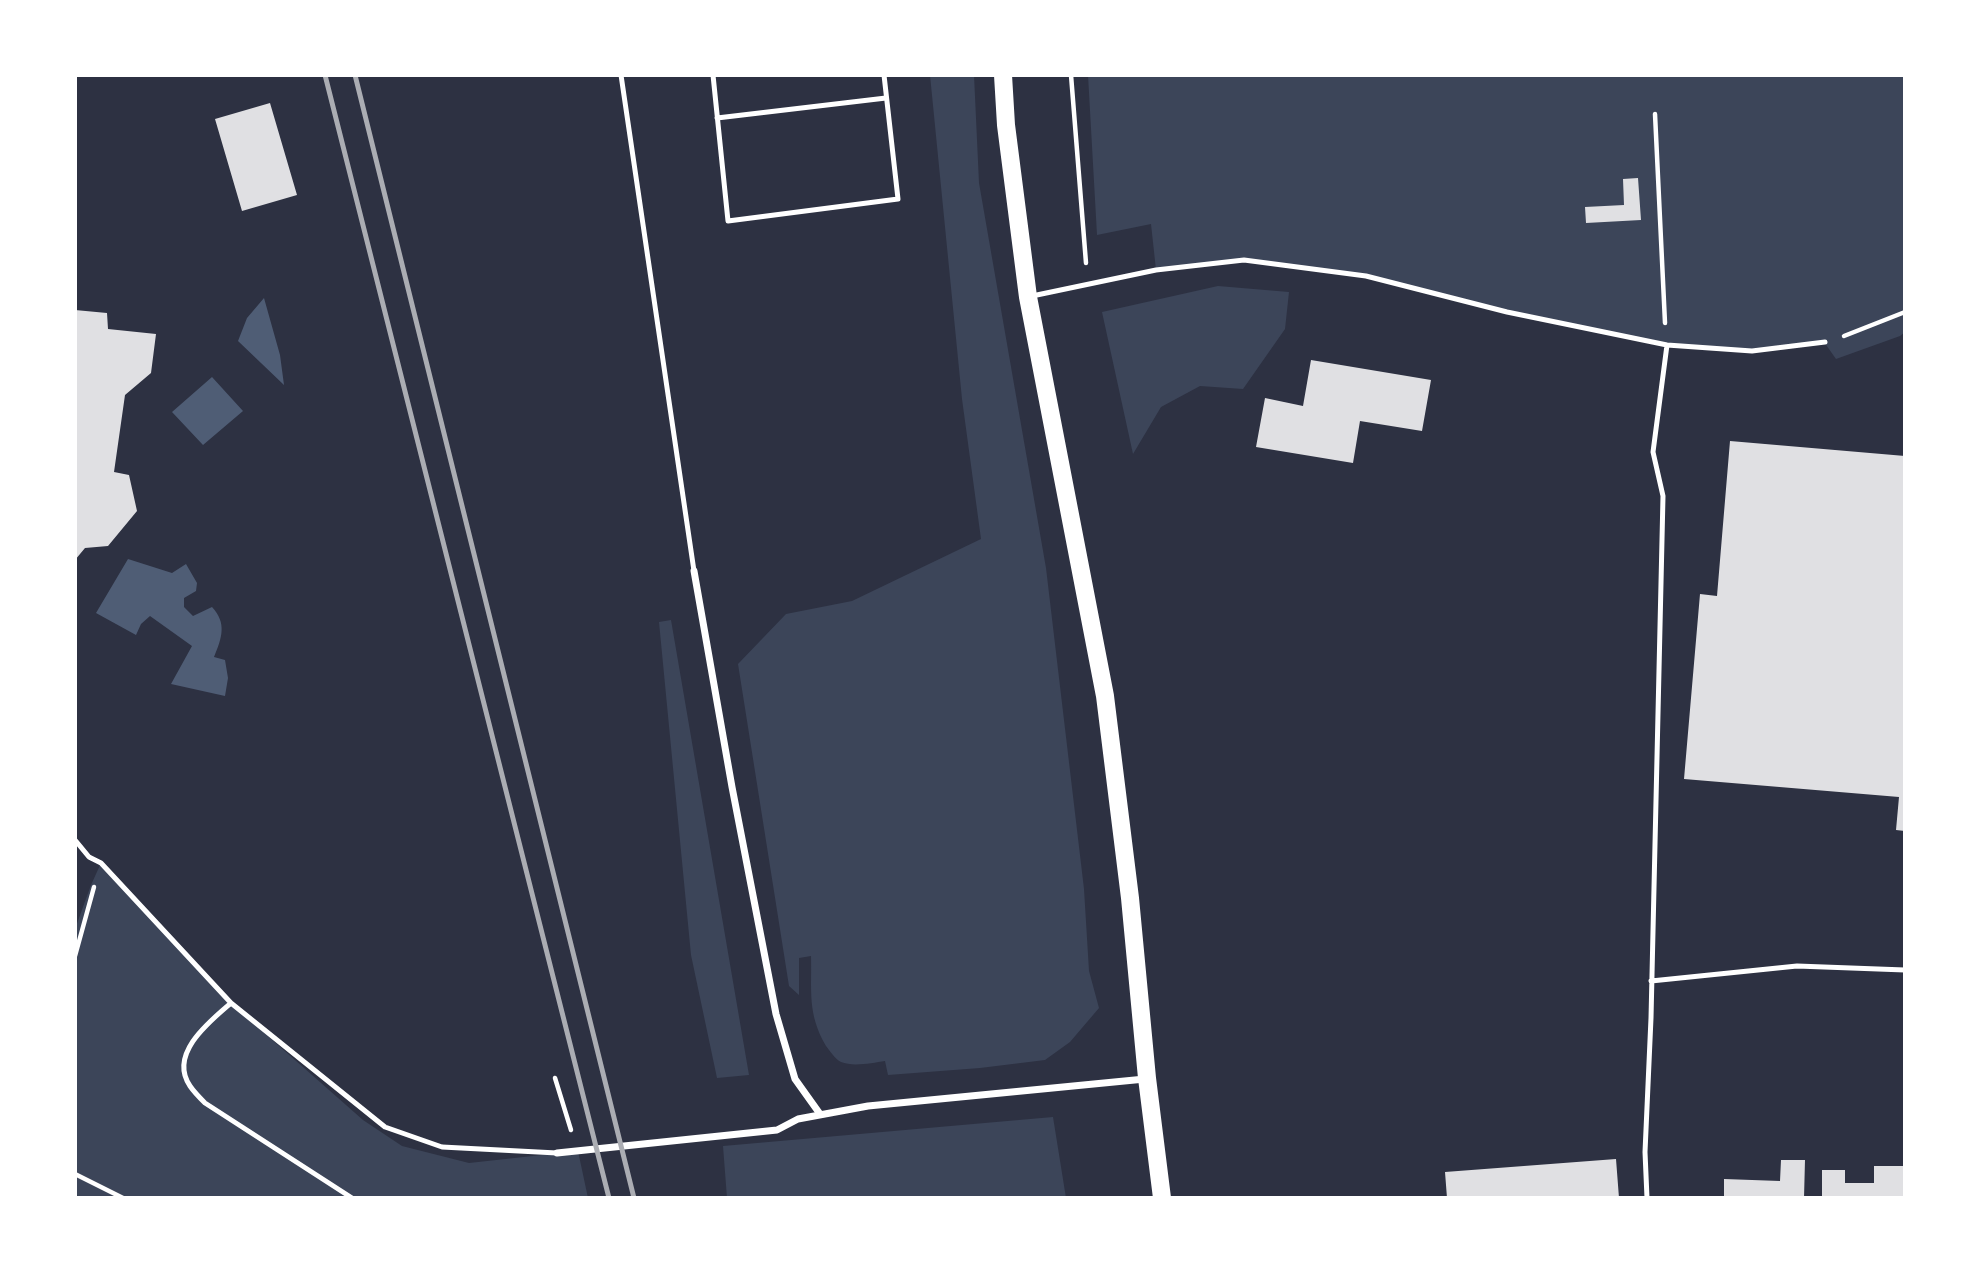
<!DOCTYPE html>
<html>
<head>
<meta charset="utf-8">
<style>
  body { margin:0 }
  #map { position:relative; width:1980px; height:1273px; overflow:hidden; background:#2d3142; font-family:Inter,sans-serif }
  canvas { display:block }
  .frame { position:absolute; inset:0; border:77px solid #fff; pointer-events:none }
</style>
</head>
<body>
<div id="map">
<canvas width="1980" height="1273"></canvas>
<div class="frame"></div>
</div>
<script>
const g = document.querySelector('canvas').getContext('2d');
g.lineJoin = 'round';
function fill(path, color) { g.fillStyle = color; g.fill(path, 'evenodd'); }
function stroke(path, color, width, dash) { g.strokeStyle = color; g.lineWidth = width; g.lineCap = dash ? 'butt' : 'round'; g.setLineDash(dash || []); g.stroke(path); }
fill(new Path2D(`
  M930,75H974L979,183L1046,568L1084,889L1089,971L1099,1008L1070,1042L1045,1060L980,1068L888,1075L885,1061C872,1063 853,1067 841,1062C835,1059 830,1051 826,1046C807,1013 812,992 811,956L799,958V995L789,986L738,664L786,614L852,601L981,539L962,399Z
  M1088,75H1905V332L1900,336L1836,359L1824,342L1752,351L1667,345L1507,312L1366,276L1244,260L1156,270L1151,224L1097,235Z
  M1218,286L1289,292L1285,329L1243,389L1200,386L1161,407L1133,454L1102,312Z
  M671,620L749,1075L717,1078L691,955L659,622Z
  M101,863L244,1015L363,1120L402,1146L469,1163L578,1151L588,1198H75V929L91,885Z
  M1053,1117L1066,1198H727L723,1146Z`), '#3c4559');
fill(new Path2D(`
  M264,298L280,355L284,385L238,341L247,318Z
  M212,377L243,411L203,445L172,412Z
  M128,559L172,573L186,564L197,583L196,591L184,598V607L193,616L212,607C227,623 222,638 214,657L225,660L228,678L225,696L171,684L192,646L150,616L141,624L136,635L96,613Z`), '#4f5d75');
fill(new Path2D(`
  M270,103L297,195L242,211L215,119Z
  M1638,178L1641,220L1586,223L1585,207L1624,205L1623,179Z
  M75,310L107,313L108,329L156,334L151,373L125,395L114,472L129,475L137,511L108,546L85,548L75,560Z
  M1311,360L1431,380L1422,431L1360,421L1353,463L1256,447L1265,398L1303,406Z
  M1730,441L1905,456V831L1896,830L1899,797L1684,779L1700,594L1717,596Z
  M1616,1159L1619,1198H1447L1445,1172Z
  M1781,1160H1805L1804,1198H1724V1179L1780,1181Z
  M1874,1166H1903V1198H1822V1170H1845V1183H1874Z`), '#e0e0e3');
stroke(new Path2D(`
  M1071,75L1086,263
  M1655,114L1665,323
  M1844,336L1905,312
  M75,956L94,887
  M555,1078L571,1130
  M75,1174L123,1198`), '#fff', 4.5);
stroke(new Path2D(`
  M621,75L694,571
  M713,75L728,221L898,199L884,75
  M717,118L886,98
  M1032,296L1156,270L1244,260L1366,276L1507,312L1667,345L1752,351L1825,342
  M75,840L89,857L101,863L231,1003L385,1127L442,1147L557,1153
  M1651,981L1797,966L1905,970
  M231,1003C210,1021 168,1054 190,1086C194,1092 200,1098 205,1103L352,1198
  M1647,1198L1645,1152L1651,1018L1663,496L1653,452L1667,345`), '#fff', 5);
stroke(new Path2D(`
  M694,571L732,787L776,1014L795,1079L820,1114
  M557,1153L777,1130L798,1119L868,1106L1145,1079`), '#fff', 7);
stroke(new Path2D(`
  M1003,75L1006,125L1028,297L1105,696L1130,898L1147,1078L1162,1198`), '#fff', 18);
stroke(new Path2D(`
  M325,75L609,1198
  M355,75L634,1198`), '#abadb3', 5);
</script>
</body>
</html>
